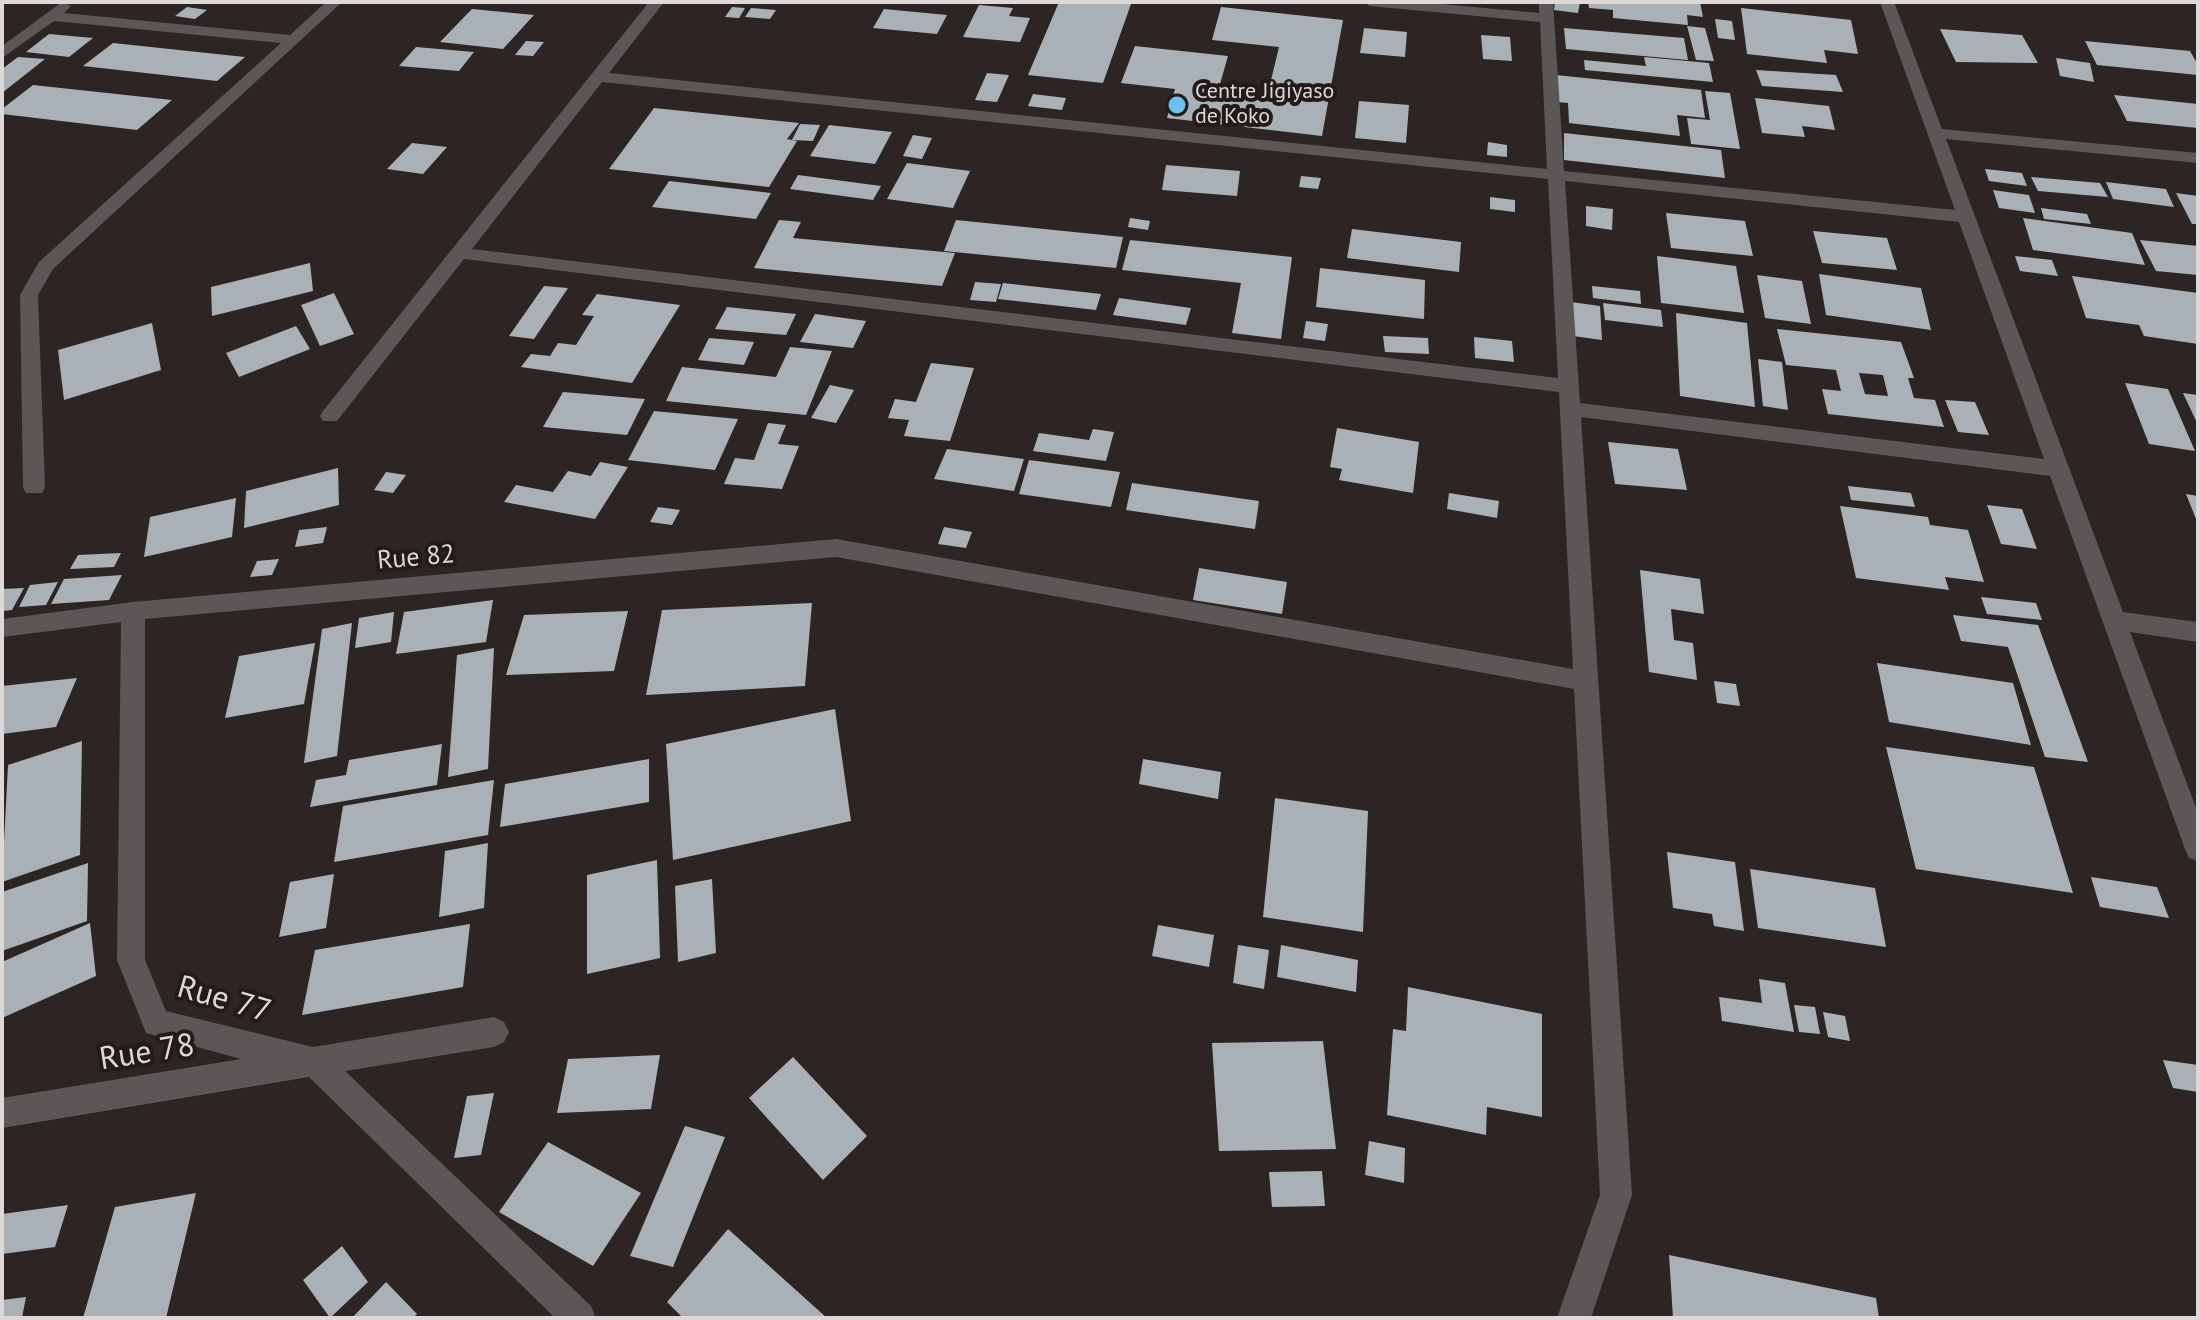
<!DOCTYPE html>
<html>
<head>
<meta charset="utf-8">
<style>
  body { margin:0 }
  #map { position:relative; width:2200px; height:1320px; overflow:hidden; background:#2c2523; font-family:"PT Sans",sans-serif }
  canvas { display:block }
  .frame { position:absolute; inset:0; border:4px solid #ded9d8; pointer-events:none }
</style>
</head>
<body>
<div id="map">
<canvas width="2200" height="1320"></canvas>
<div class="frame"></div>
</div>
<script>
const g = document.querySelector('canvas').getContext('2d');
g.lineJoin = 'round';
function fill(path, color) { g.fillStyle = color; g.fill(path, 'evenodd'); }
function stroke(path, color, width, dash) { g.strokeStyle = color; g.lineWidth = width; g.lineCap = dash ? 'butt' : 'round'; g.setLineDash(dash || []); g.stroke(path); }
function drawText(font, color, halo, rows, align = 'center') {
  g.font = font + ' "PT Sans",sans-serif'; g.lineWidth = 8; g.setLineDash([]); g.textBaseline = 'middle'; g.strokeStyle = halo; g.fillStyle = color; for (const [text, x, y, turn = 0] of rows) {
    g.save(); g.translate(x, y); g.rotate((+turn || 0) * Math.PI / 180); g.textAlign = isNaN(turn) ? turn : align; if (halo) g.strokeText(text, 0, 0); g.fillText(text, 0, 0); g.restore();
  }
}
fill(new Path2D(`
  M1059,2L1131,4L1103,83L1028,75Z
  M1555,2H1580L1578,13L1554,10Z
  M1588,2H1700L1703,17L1687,15L1688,25L1613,18V10L1589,8Z
  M979,5L1013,8L1009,16L1030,18L1020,42L963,37Z
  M187,7L207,10L195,19L175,16Z
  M732,7L745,8L739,18L725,17Z
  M1221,7L1343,20L1322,136L1167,118L1175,89L1121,83L1135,46L1228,56L1218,91L1267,97L1279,47L1212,40Z
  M751,8L776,10L770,19L745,17Z
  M1741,8L1851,20L1858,54L1824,50L1827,63L1747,54Z
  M472,9L534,15L503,49L440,42Z
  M884,9L947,15L937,34L873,28Z
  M1715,19L1732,21L1735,40L1718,38Z
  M1687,26L1705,28L1714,61L1696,60Z
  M1364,28L1407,32L1405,57L1360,53Z
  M1564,28L1684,38L1688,60L1566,49Z
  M1940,29L2022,35L2038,63L1956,62Z
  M49,34L93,38L69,57L26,52Z
  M1481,35L1510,37L1512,61L1483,59Z
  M526,41L544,42L533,56L515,55Z
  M2085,41L2190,51L2198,65V75L2097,65Z
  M113,43L245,57L217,81L83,66Z
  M416,47L474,52L459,71L399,66Z
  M18,57L45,59L2,93V69Z
  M1644,57L1709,63L1713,82L1585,70L1584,60L1646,66Z
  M2056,58L2090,63L2094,82L2060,76Z
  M1756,70L1836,75L1843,92L1762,86Z
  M987,73L1009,75L997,102L975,100Z
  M1556,75L1701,90L1705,118L1677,115L1680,136L1569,123L1568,103L1557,102Z
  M33,85L172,100L137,130L2,114V109Z
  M1705,91L1730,93L1740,149L1691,144L1687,118L1710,120Z
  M1033,94L1066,98L1062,110L1028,106Z
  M2114,95L2198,104V128L2127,121Z
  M1755,98L1829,106L1835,130L1802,126L1805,137L1762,133Z
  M1359,101L1409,105L1406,143L1355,138Z
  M654,108L799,123L787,139L797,141L769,187L609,169Z
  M800,124L820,125L813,141L792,140Z
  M829,125L892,132L875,164L810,156Z
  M1564,133L1721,150L1725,178L1564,160Z
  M913,135L932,138L922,159L903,156Z
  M1488,142L1507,145V157L1487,155Z
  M412,143L447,147L423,174L387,169Z
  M907,163L970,171L953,208L887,199Z
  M1166,165L1240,171L1237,196L1162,190Z
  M1985,169L2022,173L2027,186L1989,181Z
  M798,175L881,186L873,200L790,189Z
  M1301,176L1321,178L1318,189L1299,187Z
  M2031,177L2100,183L2108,197L2038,191Z
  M669,181L771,193L756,219L652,207Z
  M2106,182L2166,189L2174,207L2113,199Z
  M1993,190L2029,195L2035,213L1999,208Z
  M2176,193L2198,196V224H2192Z
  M1490,197L1515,200V212L1490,209Z
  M1586,206L1613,209L1612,230L1586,226Z
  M2041,208L2087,214L2091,224L2044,219Z
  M1666,213L1745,221L1753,256L1671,248Z
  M1130,218L1150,221L1148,230L1128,227Z
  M2023,218L2132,233L2145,265L2033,250Z
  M779,220L801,222L793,238L955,253L942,286L754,268Z
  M956,220L1123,237L1116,268L944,251Z
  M1352,229L1461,242L1459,272L1347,258Z
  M1813,231L1887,238L1897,270L1822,263Z
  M1130,240L1292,257L1281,339L1232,333L1241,283L1122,270Z
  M2140,240L2198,246V275L2156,271Z
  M1657,256L1736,266L1744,313L1661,303Z
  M2015,256L2052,260L2058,276L2020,271Z
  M310,263L313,291L212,316L211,287Z
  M1320,268L1425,280L1424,319L1316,307Z
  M1819,274L1921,288L1931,330L1826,315Z
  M1757,275L1802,281L1811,324L1765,318Z
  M2072,276L2198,293V344L2144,336L2139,325L2086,318Z
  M975,282L1001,284L996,302L970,300Z
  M1003,283L1101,294L1096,310L998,299Z
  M544,286L568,288L534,339L509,336Z
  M1592,286L1640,291L1641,304L1593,298Z
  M334,293L354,334L320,346L301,305Z
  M597,294L680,305L632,383L521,367L531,354L550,356L558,343L576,345L594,316L582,315Z
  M1119,298L1191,308L1186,325L1113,315Z
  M1571,302L1600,306L1602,340L1573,336Z
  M1603,303L1661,310L1663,327L1605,320Z
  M727,307L796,314L786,335L715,329Z
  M1676,313L1747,323L1755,407L1680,396Z
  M815,314L866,321L853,348L800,342Z
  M1306,321L1328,324L1325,341L1303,338Z
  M152,323L161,370L64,400L58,350Z
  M296,326L310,349L239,377L226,353Z
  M1777,329L1901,342L1914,378H1908L1914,398L1935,400L1944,427L1828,414L1822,389L1841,391L1836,370L1786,365ZM1859,373L1883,375L1888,396L1865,394Z
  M1383,336L1428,338L1429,354L1385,352Z
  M1474,337L1512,341L1514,362L1475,358Z
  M709,338L754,342L744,365L698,360Z
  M790,347L832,351L806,415L666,401L682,367L776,377Z
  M1758,359L1782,362L1788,410L1763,406Z
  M931,363L974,368L950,441L904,436L909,420L888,418L895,399L916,402Z
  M2125,383L2168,389L2195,451L2149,444Z
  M830,385L854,390L836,423L811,418Z
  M563,392L645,399L627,435L543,427Z
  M2183,393L2198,395V425Z
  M1945,400L1975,402L1989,435L1958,432Z
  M654,411L738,419L715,470L628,460Z
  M768,423L786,425L778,444L799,446L782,489L724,484L735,458L754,460Z
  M1337,428L1419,442L1413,493L1339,480L1342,469L1330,467Z
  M1093,429L1114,432L1106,461L1033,451L1039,433L1089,440Z
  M1608,442L1678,449L1687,490L1615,484Z
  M947,449L1024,459L1014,491L934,479Z
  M1029,460L1120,472L1111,507L1019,494Z
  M600,462L628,467L595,519L504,502L516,485L553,492L568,471L591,476Z
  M338,468L339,505L244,528L246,491Z
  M386,472L406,475L393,493L374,490Z
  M1132,483L1259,501L1255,529L1126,510Z
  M1848,486L1911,493L1915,507L1851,500Z
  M1449,493L1499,501L1497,518L1447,509Z
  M2186,494L2198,496V524Z
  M236,498L232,537L144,557L150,517Z
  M1987,505L2022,509L2037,549L2001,544Z
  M1840,506L1928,517L1930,525L1968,530L1984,582L1945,577L1949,590L1856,578Z
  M658,507L680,510L672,525L650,522Z
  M327,527L323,543L295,547L299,530Z
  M944,527L972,532L966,548L938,544Z
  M121,553L114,567L70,569L78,555Z
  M279,559L272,575L250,577L257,561Z
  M1199,568L1287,582L1282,614L1193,600Z
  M1640,570L1700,579L1704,614L1671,609L1674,640L1693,643L1697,680L1649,672Z
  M122,575L109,600L51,604L64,579Z
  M58,582L46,605L19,607L30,585Z
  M24,588L12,610L2,611V589Z
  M1981,597L2036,603L2042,620L1987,614Z
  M493,600L486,642L396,654L404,612Z
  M812,603L805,686L646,695L662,610Z
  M628,611L614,671L506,675L524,615Z
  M394,612L391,642L355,648L359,618Z
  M1953,615L2038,625L2088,762L2045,757L2008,647L1961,641Z
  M352,623L337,756L304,763L322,629Z
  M315,643L304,704L225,718L239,656Z
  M494,648L488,769L448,777L457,655Z
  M1877,663L2013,683L2031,745L1889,722Z
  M77,678L56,727L2,734V686Z
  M1714,681L1736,684L1740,706L1717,703Z
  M835,709L851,821L673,860L666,744Z
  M82,741L80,855L2,882L8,765Z
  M442,744L437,785L310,807L316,780L346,775L349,760Z
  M1886,747L2034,767L2073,893L1916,869Z
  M649,759V802L500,827L505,784Z
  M1143,759L1221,772L1218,799L1139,784Z
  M494,780L488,835L334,862L343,806Z
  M1275,798L1368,811L1363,932L1263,917Z
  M488,843L484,908L439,917L445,851Z
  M1667,852L1735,862L1744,931L1714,926L1712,914L1673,908Z
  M657,860L660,958L587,974V875Z
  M88,863L87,921L2,951V892Z
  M1750,869L1875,888L1886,947L1758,928Z
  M334,874L326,928L279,937L290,882Z
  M2091,877L2157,887L2169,918L2100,907Z
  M712,879L716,953L678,962L675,886Z
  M90,923L96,976L2,1018V962Z
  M470,924L463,987L302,1015L315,950Z
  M1158,925L1214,935L1209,967L1152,956Z
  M1238,945L1269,950L1264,989L1233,983Z
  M1281,945L1358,960L1356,992L1277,977Z
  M1759,979L1785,983L1794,1032L1722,1021L1719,997L1762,1003Z
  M1408,987L1542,1014V1117L1487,1107L1486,1135L1387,1115L1393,1029L1406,1031Z
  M1794,1005L1815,1007L1820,1034L1799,1032Z
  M1823,1012L1845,1016L1850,1041L1828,1037Z
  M1323,1041L1336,1149L1219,1151L1212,1043Z
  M660,1055L651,1109L557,1113L568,1059Z
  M793,1057L867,1136L823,1180L749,1098Z
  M2163,1060L2198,1065V1092L2173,1088Z
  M494,1093L481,1155L454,1158L467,1096Z
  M685,1126L725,1137L673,1267L630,1256Z
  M1369,1141L1405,1148L1404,1183L1365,1175Z
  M548,1142L641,1193L593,1266L499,1212Z
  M1322,1171L1325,1206L1272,1207L1269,1172Z
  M196,1193L166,1318H83L115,1207Z
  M68,1205L55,1247L2,1254V1214Z
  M728,1229L827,1318H683L667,1302Z
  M342,1246L368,1282L330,1318L303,1280Z
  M1669,1255L1876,1298L1879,1318H1673Z
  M386,1282L417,1314L413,1318H352Z
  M26,1297L22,1318H2V1300Z`), '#a9b1b6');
fill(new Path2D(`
  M326,2H342L53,269L38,295L45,487L42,493H26L23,487L20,295L39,262L281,43L54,21L2,58V46L62,2L71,6L64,13L290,35Z
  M649,2H664L609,73L1547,169L1540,22L1370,6L1363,2H1419L1539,13V2H1553L1564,171L1955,210L1880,2H1894L1942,129L2198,153V163L1946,139L2123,612L2198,622V642L2130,632L2198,813V861L2189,858L2185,849L2050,476L1581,417L1632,1195L1591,1318H1557L1600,1195L1574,689L836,557L145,619V960L166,1011L313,1047L494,1017L504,1022L509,1032L504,1042L494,1047L345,1071L591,1306L596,1318H555L309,1077L2,1128V1098L241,1059L146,1033L117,960L121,622L2,637V619L133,602L836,539L1573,669L1559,392L464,259L337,421H323L320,416L323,411ZM602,82L1548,179L1558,378L472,249ZM1565,181L1959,222L2044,459L1580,403Z`), '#5a5756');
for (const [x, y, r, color] of [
  [1177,105,10,"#69c3f1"]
]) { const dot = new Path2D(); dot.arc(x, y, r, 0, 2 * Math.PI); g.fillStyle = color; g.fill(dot); stroke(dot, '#221b1a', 3); }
drawText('22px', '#ded9d8', '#221b1a', [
  ["Centre Jigiyaso",1195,92],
  ["de Koko",1195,117]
], 'left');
drawText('26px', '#ded9d8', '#221b1a', [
  ["Rue 82",416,558,-5]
]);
drawText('32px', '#ded9d8', '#221b1a', [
  ["Rue 77",224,1000,16],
  ["Rue 78",147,1053,-9]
]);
</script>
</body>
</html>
